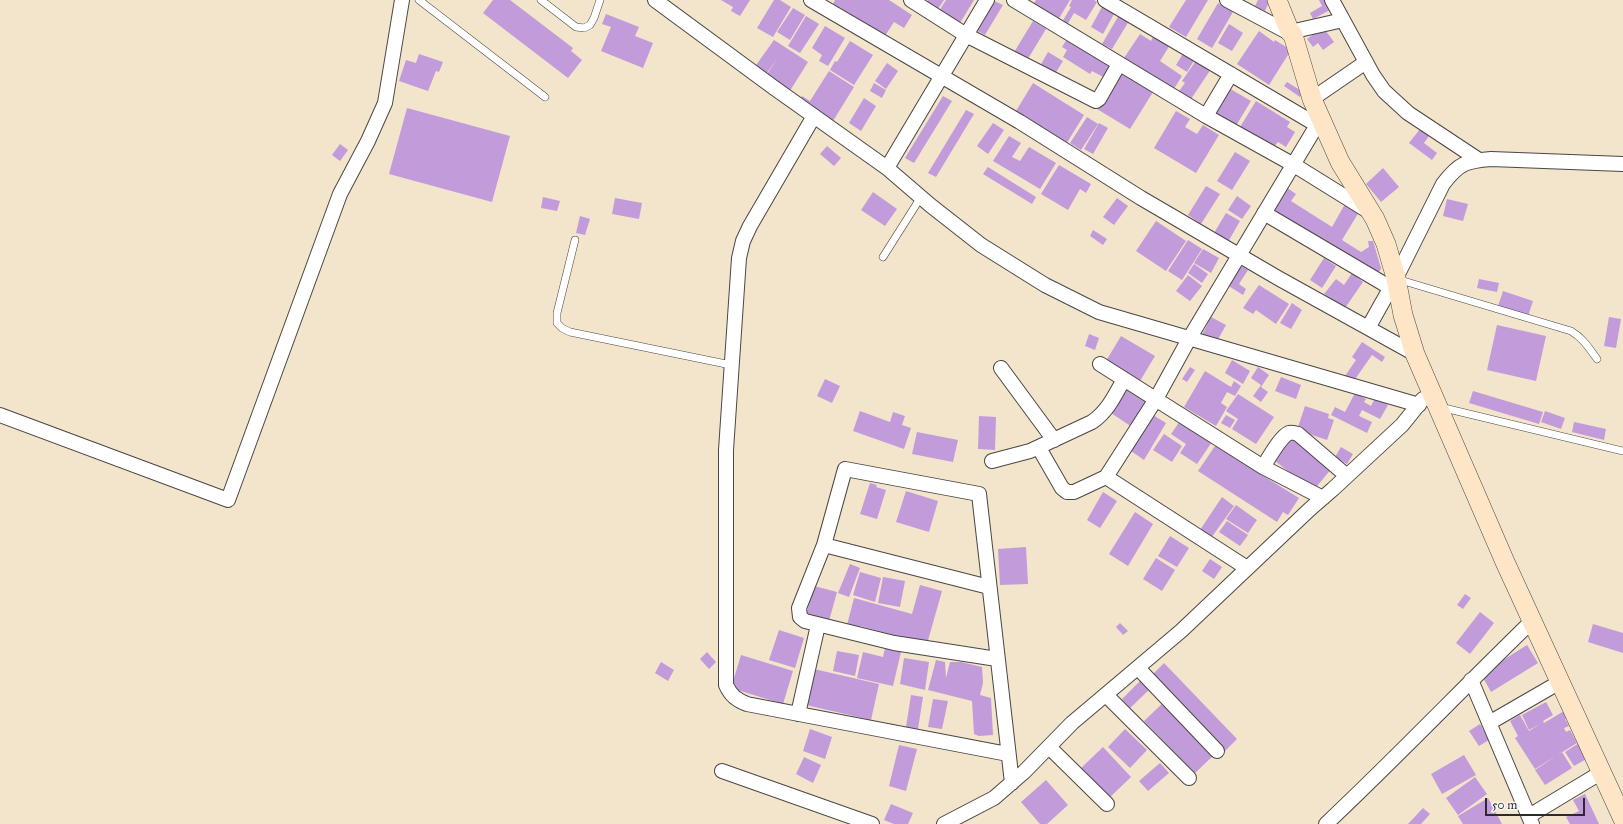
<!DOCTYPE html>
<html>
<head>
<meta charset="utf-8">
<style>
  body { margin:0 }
  #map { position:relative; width:1623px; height:824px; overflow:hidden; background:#f3e4cc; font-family:"IM FELL Great Primer",serif }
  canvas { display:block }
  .scale { position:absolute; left:1485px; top:798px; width:100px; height:18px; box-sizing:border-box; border:2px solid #2b2b2b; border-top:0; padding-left:5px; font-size:12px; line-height:14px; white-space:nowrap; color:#2b2b2b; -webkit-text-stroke:3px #f6f6f2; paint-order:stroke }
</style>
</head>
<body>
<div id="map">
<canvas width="1623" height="824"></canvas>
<div class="scale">50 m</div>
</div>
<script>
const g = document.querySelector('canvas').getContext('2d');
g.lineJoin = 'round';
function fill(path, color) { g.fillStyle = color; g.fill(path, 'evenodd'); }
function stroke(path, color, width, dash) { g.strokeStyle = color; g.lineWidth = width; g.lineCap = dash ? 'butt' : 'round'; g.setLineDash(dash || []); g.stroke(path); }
fill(new Path2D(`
  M493,0H510L573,48L571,51L582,60L568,78L483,13Z
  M721,0H750L740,16L731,11L733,7Z
  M774,0H780L791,7L773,37L757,28Z
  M835,0H889L912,15L904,28L894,22L885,36L833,4Z
  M928,0H944L938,9L927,2Z
  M946,0H974L960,23L939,11Z
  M992,0L1003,5L985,35L974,29Z
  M1036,0H1070L1058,20L1033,5Z
  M1072,0H1094L1097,2L1086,20L1074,13L1067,25L1062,22L1071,7L1069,6Z
  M1186,0H1208L1186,37L1169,27Z
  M1258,0H1270L1265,11L1255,6Z
  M1319,0H1325L1330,10L1313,19L1310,13L1322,6Z
  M1218,3L1233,12L1212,48L1197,39Z
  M1102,7L1114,14L1103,34L1091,27Z
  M793,8L805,15L790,40L777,32Z
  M606,14L639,27L635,36L653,43L643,68L601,51L611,27L602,24Z
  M1119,15L1129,21L1112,49L1102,44Z
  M806,16L819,24L800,53L788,46Z
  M1033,21L1046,29L1026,62L1013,54Z
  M1229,24L1243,33L1232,51L1218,43Z
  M825,26L845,38L828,66L819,61L822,55L812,48Z
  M1323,27L1334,42L1323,50L1318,43L1313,47L1307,39Z
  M1259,31L1274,42L1275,40L1291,50L1269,85L1237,64Z
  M1140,34L1151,41L1153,37L1158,40L1159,38L1170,45L1160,61L1182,76L1172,92L1122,61Z
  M1067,39L1114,68L1107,79L1092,71L1090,74L1063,57L1067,50L1062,47Z
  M774,40L808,62L788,94L764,79L778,57L765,76L754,68Z
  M850,41L873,55L854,85L830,70L835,61L837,62Z
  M1048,52L1063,61L1055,74L1040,66Z
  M1184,52L1195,59L1187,72L1176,65Z
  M419,54L443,62L439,72L436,71L428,91L399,81L406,60L416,63Z
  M1197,59L1211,69L1191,99L1179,91L1185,83L1182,81Z
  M887,63L898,71L886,89L875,81Z
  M829,71L854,87L833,121L799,101L802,96L810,101Z
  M1121,71L1153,92L1130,129L1097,109Z
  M1287,82L1303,92L1300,97L1284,86Z
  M874,83L886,90L882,98L870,91Z
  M1033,83L1084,115L1065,146L1029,123L1031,120L1016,111Z
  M1227,87L1251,101L1234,129L1211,114Z
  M943,96L952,101L914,163L905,158Z
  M864,98L876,106L861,131L849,123Z
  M1256,101L1290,122L1287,127L1295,132L1286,147L1278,142L1273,148L1237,132Z
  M407,108L510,136L492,202L389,174Z
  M966,110L974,114L936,177L928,173Z
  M1176,111L1190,119L1185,127L1197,134L1203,125L1219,135L1196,173L1154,148Z
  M1087,117L1098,124L1081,150L1070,143Z
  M993,123L1004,130L988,154L977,146Z
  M1099,123L1108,128L1093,154L1084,149Z
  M1420,129L1429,136L1424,143L1437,153L1432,160L1409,143Z
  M1009,136L1021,143L1012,157L1020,161L1029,147L1056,163L1040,189L993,161Z
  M340,144L348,150L340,161L332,155Z
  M827,146L841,158L834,166L820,154Z
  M1235,152L1250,161L1232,190L1217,181Z
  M1059,165L1091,184L1086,193L1080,189L1068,210L1041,194Z
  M988,167L1036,197L1032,204L983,174Z
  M1383,168L1399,187L1381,202L1366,184Z
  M1206,186L1220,194L1201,224L1188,215Z
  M1286,187L1296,194L1291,201L1332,227L1345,204L1359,212L1342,240L1361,252L1369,247L1368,241H1373L1381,268L1380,271H1374L1269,210Z
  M873,192L897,209L885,226L861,210Z
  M1237,196L1251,206L1242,219L1228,210Z
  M543,197L560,201L557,211L541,208Z
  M615,198L642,203L639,219L612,214Z
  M1117,198L1128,206L1114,225L1103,217Z
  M1447,199L1468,204L1463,221L1443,216Z
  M1226,213L1240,221L1228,242L1214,233Z
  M580,216L590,219L585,235L576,233Z
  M1156,221L1186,241L1166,271L1136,251Z
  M1093,230L1107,239L1103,245L1090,236Z
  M1188,240L1202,249L1182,280L1168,271Z
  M1203,249L1219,258L1211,273L1194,263Z
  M1324,258L1336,266L1322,288L1310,280Z
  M1194,264L1208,274L1202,283L1188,273Z
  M1239,265L1248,270L1239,284L1246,289L1243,295L1227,285Z
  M1352,273L1363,282L1343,311L1331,303L1339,292L1333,300L1324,294L1336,279L1344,285Z
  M1188,275L1202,286L1190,301L1176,291Z
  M1479,279L1499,283L1497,292L1477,288Z
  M1259,285L1289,304L1276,324L1256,310L1253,314L1243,308Z
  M1503,291L1533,301L1528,316L1498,306Z
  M1292,303L1302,310L1291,329L1280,323Z
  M1211,317L1226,325L1216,343L1202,335Z
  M1609,317L1621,319L1616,348L1604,346Z
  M1497,325L1546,336L1536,381L1487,370Z
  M1089,334L1099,338L1095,350L1085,346Z
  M1121,336L1155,356L1140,381L1106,361Z
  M1362,342L1385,357L1382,362L1372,355L1353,382L1345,376L1356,360L1352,357Z
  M1232,360L1250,371L1243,384L1225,373Z
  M1190,367L1195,370L1187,382L1182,379Z
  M1258,367L1269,375L1261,387L1268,392L1261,402L1253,396L1261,385L1251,378Z
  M1205,371L1231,387L1234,381L1241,386L1235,396L1227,392L1221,403L1227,407L1216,426L1184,407Z
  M1281,377L1301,385L1296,399L1275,391Z
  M825,379L840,386L832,403L817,396Z
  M1127,388L1149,402L1132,427L1111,413Z
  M1473,391L1543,412L1539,424L1469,403Z
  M1355,393L1366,399L1364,402L1371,406L1375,398L1388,405L1380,419L1362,410L1359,416L1372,422L1367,433L1331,415L1335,407L1345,412Z
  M1238,394L1274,417L1256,444L1232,429L1238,419L1226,411Z
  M1305,406L1329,414L1328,418L1334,420L1327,440L1297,430Z
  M860,411L890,422L893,412L905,416L902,425L911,428L904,449L853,431Z
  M1545,411L1565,418L1561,429L1541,422Z
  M1153,415L1166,423L1144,460L1131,451Z
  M1226,415L1235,420L1230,428L1221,423Z
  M979,416L996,417L995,450L978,449Z
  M1180,421L1212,442L1197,464L1180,453L1186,444L1171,434Z
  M1574,422L1606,429L1604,440L1572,432Z
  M917,432L958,440L953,462L912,454Z
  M1164,434L1182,446L1172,462L1153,450Z
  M1292,436L1332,468L1313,491L1274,460Z
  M1215,446L1299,498L1288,515L1283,512L1277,522L1198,471Z
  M1341,447L1353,454L1347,464L1335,457Z
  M870,483L877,485L876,487L886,490L877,519L860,514Z
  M906,491L938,501L929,532L896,522Z
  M1103,492L1117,501L1100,528L1087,520Z
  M1222,497L1234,506L1211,538L1200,530Z
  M1236,505L1257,520L1248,533L1226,519Z
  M1135,512L1153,524L1128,566L1109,554Z
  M1227,521L1248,535L1240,546L1219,532Z
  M1170,536L1189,548L1177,567L1158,556Z
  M1026,547L1028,584L1000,585L998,549Z
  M1156,558L1175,570L1162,591L1143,579Z
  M1210,559L1222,567L1214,579L1202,571Z
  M850,564L860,568L849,597L838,593Z
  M860,572L881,578L875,602L853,595Z
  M883,577L905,581L900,607L878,603Z
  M920,585L942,591L927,644L860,626L859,628L847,625L854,598L912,614Z
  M814,586L837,592L829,621L806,615Z
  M1465,594L1471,598L1463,609L1457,605Z
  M1480,612L1494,623L1470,654L1456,643Z
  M1120,623L1128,631L1123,635L1116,627Z
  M1593,624L1623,633V653L1588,642Z
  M779,630L804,638L795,668L769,660Z
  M1527,645L1538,663L1491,692L1481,674Z
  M885,648L901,652L893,686L857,678L863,652L883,657Z
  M837,651L859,655L855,676L833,671Z
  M707,652L716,662L709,669L700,659Z
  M741,655L793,671L783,704L731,688Z
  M904,658L929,662L925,690L900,684Z
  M936,660L945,662L946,678L950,662H961L982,667L983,683L980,695L991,698L993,735L979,736L974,734L972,701L928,690Z
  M661,662L674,670L668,681L655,673Z
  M1164,663L1237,739L1223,753L1150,677Z
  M814,669L879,684L871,720L806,705Z
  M1142,679L1151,688L1130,708L1122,699Z
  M911,695L923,697L918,729L906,727Z
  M933,699L948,701L942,729L928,727Z
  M1165,701L1215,754L1195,773L1144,721Z
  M1546,702L1553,715L1543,721L1544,723L1564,711L1568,717L1565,719L1569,726L1564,728L1566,732L1570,730L1577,743L1535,769L1515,738L1518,736L1510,721L1520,715L1529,731L1540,724L1529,730L1522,715Z
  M1480,724L1489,740L1479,746L1469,731Z
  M810,729L832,737L825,759L803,751Z
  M1125,729L1147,750L1130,768L1108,747Z
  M1579,743L1588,758L1574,766L1565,752Z
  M899,745L917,749L906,791L889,786Z
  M1103,747L1131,777L1106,801L1077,772Z
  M1562,752L1572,768L1545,785L1535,770Z
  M1464,755L1476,775L1442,794L1431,774Z
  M804,757L821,765L813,783L796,774Z
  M1160,763L1169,773L1148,791L1139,781Z
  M1475,777L1487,794L1458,815L1446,798Z
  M1046,780L1068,805L1047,824H1040L1021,802Z
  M1585,794L1599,824H1570L1566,817L1579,811L1573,800Z
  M1488,798L1502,824H1463L1458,816Z
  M891,804L913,813L908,824H894L884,820Z
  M1423,808L1430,814L1421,824H1408Z`), '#c29bdb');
const service = new Path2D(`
  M419,0L545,97
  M541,0L576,27L584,28L590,25L594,18L600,0
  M575,240L557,313V323L562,328L570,332L731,365
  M883,257L921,197
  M1397,279L1571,331C1583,338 1589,348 1597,359
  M1440,407L1623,451`);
const minor = new Path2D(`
  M655,0L773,87L887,168L930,205L981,245L1045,285L1099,312L1419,405
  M811,0L1020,122L1141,198L1278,278L1415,354
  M911,0L966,35L1096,101L1099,99L1119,64
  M1014,0L1206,116L1294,165L1368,211
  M1105,0L1317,125L1324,124
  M1227,0L1293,35
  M1332,0L1373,75L1384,91L1408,113L1479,160
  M1290,32L1343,20
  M1312,99L1366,62
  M814,116L750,226L743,241L739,258L726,450V685C731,696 737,700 747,704L1008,754
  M1206,116L1231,74
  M887,168L987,0
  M1264,213L1391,288
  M1368,328L1396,278L1443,184C1459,163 1466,161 1491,159L1623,164
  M1100,364L1263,467L1323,498
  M1001,368L1054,440
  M0,415L228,500L340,194L368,141L385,103L402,0
  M1039,448L1062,488L1067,492H1074L1106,477
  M992,461L1030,451L1092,422C1108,411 1115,395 1124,379
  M1263,467C1269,458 1280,437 1289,433C1292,432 1295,433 1298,434L1347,476
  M824,545L799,608L800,617L805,621L894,643L997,659
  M1247,568L1106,477L1156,399L1189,339L1317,125
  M989,587L824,545L845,469L979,494L1012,783
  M1138,668L1217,751
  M1471,680L1532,824
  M1106,695L1189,778
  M798,714L818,625
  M1489,723L1560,682
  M1049,747L1107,804
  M722,771L872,824
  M1529,816L1602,772
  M944,824L994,798L1024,772L1072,723L1181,631L1310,509L1333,489L1402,425L1423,399
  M1326,824C1396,758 1463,688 1532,621`);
const secondary = new Path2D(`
  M1277,0L1290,32L1293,35L1312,99L1340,162L1375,219L1386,244L1396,278L1403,315L1415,354L1505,562L1623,819`);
stroke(service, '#494743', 8);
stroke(minor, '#494743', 16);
stroke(secondary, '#494743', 20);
stroke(service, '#fff', 7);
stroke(minor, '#fff', 14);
stroke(secondary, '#fde5c5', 19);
</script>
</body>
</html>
